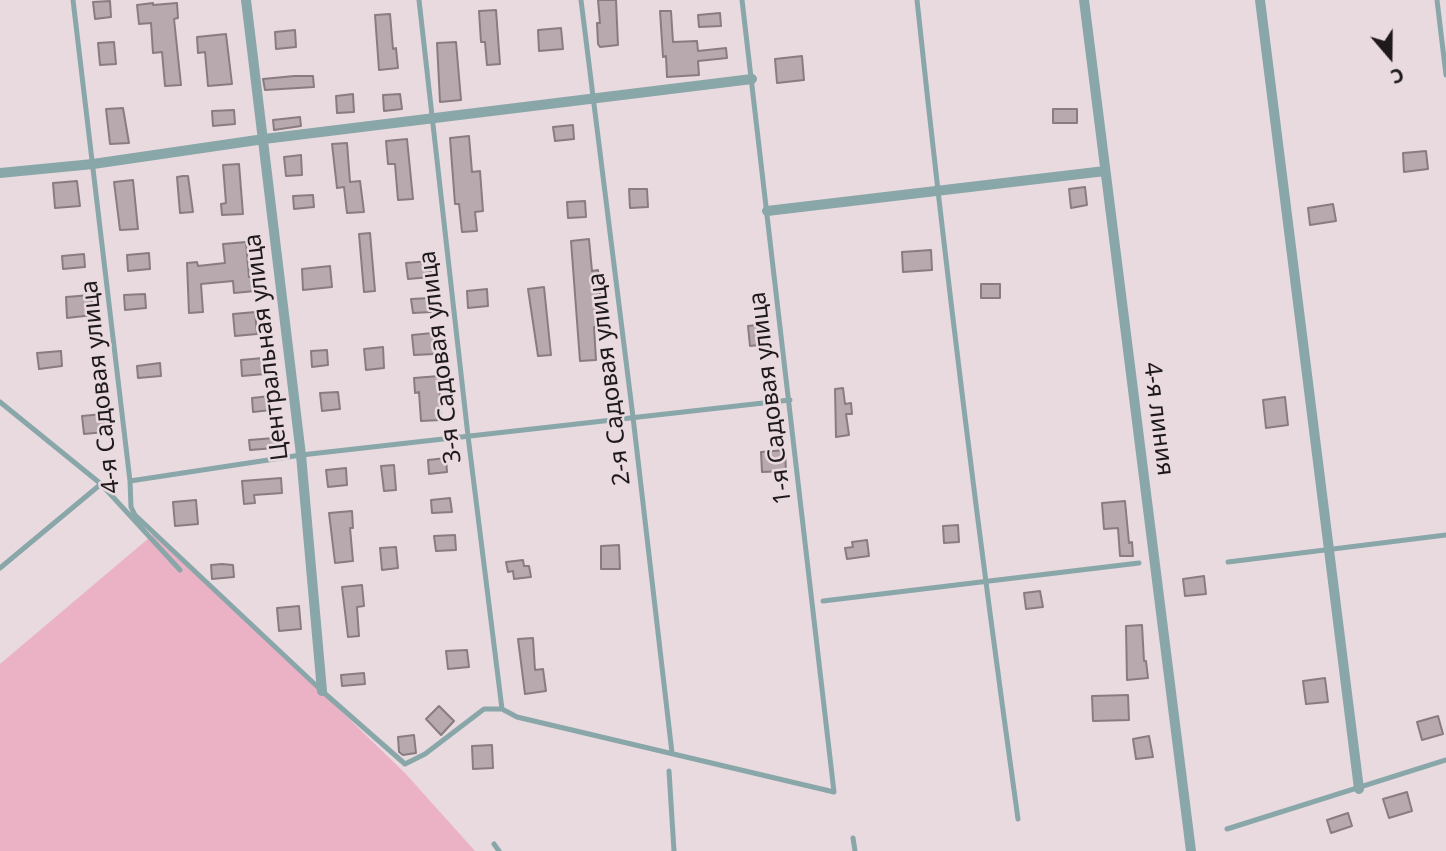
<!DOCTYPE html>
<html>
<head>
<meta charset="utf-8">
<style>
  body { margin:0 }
  #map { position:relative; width:1446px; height:851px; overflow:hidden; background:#e9dadf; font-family:"Noto Sans",sans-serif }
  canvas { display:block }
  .north { position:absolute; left:1355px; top:21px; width:70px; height:70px; -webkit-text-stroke:5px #e9dadf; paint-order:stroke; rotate:160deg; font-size:19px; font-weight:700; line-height:28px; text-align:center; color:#1e191b }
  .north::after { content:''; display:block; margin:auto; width:24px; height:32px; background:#1e191b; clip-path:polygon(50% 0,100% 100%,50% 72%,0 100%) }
</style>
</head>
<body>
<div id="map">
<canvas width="1446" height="851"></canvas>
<div class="north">С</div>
</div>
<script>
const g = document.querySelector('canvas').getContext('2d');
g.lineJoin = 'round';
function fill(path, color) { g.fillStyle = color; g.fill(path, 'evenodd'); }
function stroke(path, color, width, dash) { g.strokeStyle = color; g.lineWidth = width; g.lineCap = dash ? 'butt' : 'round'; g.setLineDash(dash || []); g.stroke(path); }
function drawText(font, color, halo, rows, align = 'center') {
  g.font = font + ' "Noto Sans",sans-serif'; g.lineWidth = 5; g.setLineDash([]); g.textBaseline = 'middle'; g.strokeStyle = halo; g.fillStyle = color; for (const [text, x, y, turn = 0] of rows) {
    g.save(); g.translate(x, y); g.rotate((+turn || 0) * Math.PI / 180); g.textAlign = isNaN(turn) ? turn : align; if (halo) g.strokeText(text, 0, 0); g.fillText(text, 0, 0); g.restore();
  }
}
fill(new Path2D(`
  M156,532L405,773L475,851H0V664Z`), '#ebb2c6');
const building = new Path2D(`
  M598,0H616L618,45L600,47L598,44L597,23H600Z
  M110,1L111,17L95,19L93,2Z
  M153,3V5L177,3L178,18L174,19L181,85L165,86L162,52L153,53L151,23L139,24L137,5Z
  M496,10L500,64L487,65L485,42H481L479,11Z
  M660,11H671L673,42L697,41L698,51L726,48L727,58L698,61L699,75L667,77L666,56L663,57Z
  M720,13L721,26L699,27L698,15Z
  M390,14L393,49L396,48L398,68L379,70L375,15Z
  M561,28L563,49L539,51L538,30Z
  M295,30L296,47L276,49L275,32Z
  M226,34L232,84L208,86L205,52L198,53L197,37Z
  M114,42L116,64L100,65L98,43Z
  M456,42L461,100L440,102L437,43Z
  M802,56L804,80L777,83L775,59Z
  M294,76H313L314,87L265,90L263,79Z
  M353,94L354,112L337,113L336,96Z
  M400,94L402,109L384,111L383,95Z
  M123,108L129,143L110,144L106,109Z
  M1053,109H1077V123H1053Z
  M234,110L235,124L213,126L212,111Z
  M300,117L301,126L274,130L273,120Z
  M573,125L574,139L555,141L553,127Z
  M469,136L472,172L480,171L483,211L475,212L477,231L462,232L459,204H455L450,138Z
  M407,139L413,199L398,200L395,164H388L386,141Z
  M347,143L350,182L360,181L364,212L347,213L344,187L337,188L332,144Z
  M1426,151L1428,169L1404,172L1403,153Z
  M301,155L302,175L286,176L284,157Z
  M239,164L243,214L222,215L221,204L226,203L223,165Z
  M183,176H188L193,212L180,213L177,177Z
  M133,180L138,229L120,230L114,182Z
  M77,181L80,206L55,208L53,183Z
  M1085,187L1087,205L1071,208L1069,189Z
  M629,189H647L648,207L630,208Z
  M313,195L314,207L294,209L293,196Z
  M585,201L586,217L568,218L567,202Z
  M1333,204L1336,221L1310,225L1308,208Z
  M370,233L375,291L364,292L359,234Z
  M589,239L592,271L598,270L601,304H606L607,315L596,316L597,327H594L596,360L580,361L571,241Z
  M246,242L249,277H254L255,291L234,293L233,281L201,284L203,312L189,313L187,263L197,262L198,266L225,263L223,244Z
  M931,250L932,270L903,272L902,252Z
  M149,253L150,269L128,271L127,255Z
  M84,254L85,267L63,269L62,256Z
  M430,261L431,277L408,279L406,263Z
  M330,266L332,287L303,290L302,269Z
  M981,284H1000V298H981Z
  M544,287L551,355L538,356L528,289Z
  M487,289L488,306L468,308L467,291Z
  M145,294L146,308L125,310L124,295Z
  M91,295L93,315L67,318L66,297Z
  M430,298L431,312L413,313L411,299Z
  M255,312L257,334L235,336L233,314Z
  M766,324L768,344L750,346L748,326Z
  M433,333L435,354L414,355L412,335Z
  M383,347L384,368L366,370L364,349Z
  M327,350L328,365L312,367L311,351Z
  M61,351L62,366L39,369L37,353Z
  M263,358L265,374L242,376L241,360Z
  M160,363L161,376L138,378L137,366Z
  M439,376L441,420L421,421L419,392L415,393L414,378Z
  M843,388L845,404L851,403L852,414H846L849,435L836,437L835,389Z
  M338,392L340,409L322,411L320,393Z
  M270,396L271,410L253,412L252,398Z
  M1285,397L1288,425L1266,428L1263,400Z
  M103,414L105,432L84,434L82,416Z
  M274,438L275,448L250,450L249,440Z
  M785,450L786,471L762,472L761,452Z
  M446,458L447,472L429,474L428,460Z
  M394,465L396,490L384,491L381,466Z
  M346,468L347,485L328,487L326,470Z
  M281,478L282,493L254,495L255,503L244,504L242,481Z
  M450,498L452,512L432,513L431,500Z
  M196,500L198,524L175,526L173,502Z
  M1125,501L1129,543L1132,542L1133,556H1120L1118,528L1104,529L1102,503Z
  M352,511L353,528H350L353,561L335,563L329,513Z
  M958,525L959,542L944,543L943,526Z
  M455,535L456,550L436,551L434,536Z
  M867,540L869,556L847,559L845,548L853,547L852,542Z
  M619,545L620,569H601V546Z
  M396,547L398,568L382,570L380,548Z
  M523,560L524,566H529L531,577L514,579L513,571L508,572L506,562Z
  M222,564L233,565L234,577L212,579L211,565Z
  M1204,576L1206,594L1185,596L1183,579Z
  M362,585L364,606L357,607L359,636L348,637L342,587Z
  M1040,591L1043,607L1026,609L1024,593Z
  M299,606L301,629L279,631L277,608Z
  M1142,625L1144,661H1146L1148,678L1127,680L1126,626Z
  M533,638L535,670L543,669L546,691L525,694L518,639Z
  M467,650L469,667L448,669L446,651Z
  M364,673L365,684L342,686L341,675Z
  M1325,678L1328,702L1306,704L1303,681Z
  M1128,695L1129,720L1093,721L1092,696Z
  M439,706L454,721L441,735L426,719Z
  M1438,716L1443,734L1422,740L1417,722Z
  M414,735L416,753L403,755L399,752L398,737Z
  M1149,736L1153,757L1136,759L1133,739Z
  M492,745L493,768L473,769L472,746Z
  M1407,792L1412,811L1389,818L1383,799Z
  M1348,813L1352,826L1331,833L1327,820Z`);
fill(building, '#b7a9ae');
stroke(building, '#897c80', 2);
stroke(new Path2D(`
  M73,0L130,481L131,507L135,515L322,691L405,764L425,754L484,709H502L517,717L834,792L742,0
  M419,0L468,436L502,709
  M581,0L633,417L672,753
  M917,0C946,274 980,547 1018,819
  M1437,0L1446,75
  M0,402L101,484L180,570
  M130,481L301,455L790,400
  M1228,562L1446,535
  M0,568L101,484
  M823,601L1139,563
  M669,771L674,851
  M1227,829L1446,760
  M853,838L855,851
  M494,844L499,851`), '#89a6a8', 5);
stroke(new Path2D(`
  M246,0L301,455L322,691
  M1084,0L1191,851
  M1260,0L1359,789
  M0,173L93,164L264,139L752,79
  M767,211L1105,171`), '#89a6a8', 10);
drawText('24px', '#1e191b', '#e9dadf', [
  ["Центральная улица",267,347,-97],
  ["3-я Садовая улица",441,357,-97],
  ["2-я Садовая улица",610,379,-97],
  ["4-я Садовая улица",101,387,-96],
  ["1-я Садовая улица",771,398,-97],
  ["4-я линия",1158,419,83]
]);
</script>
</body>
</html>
